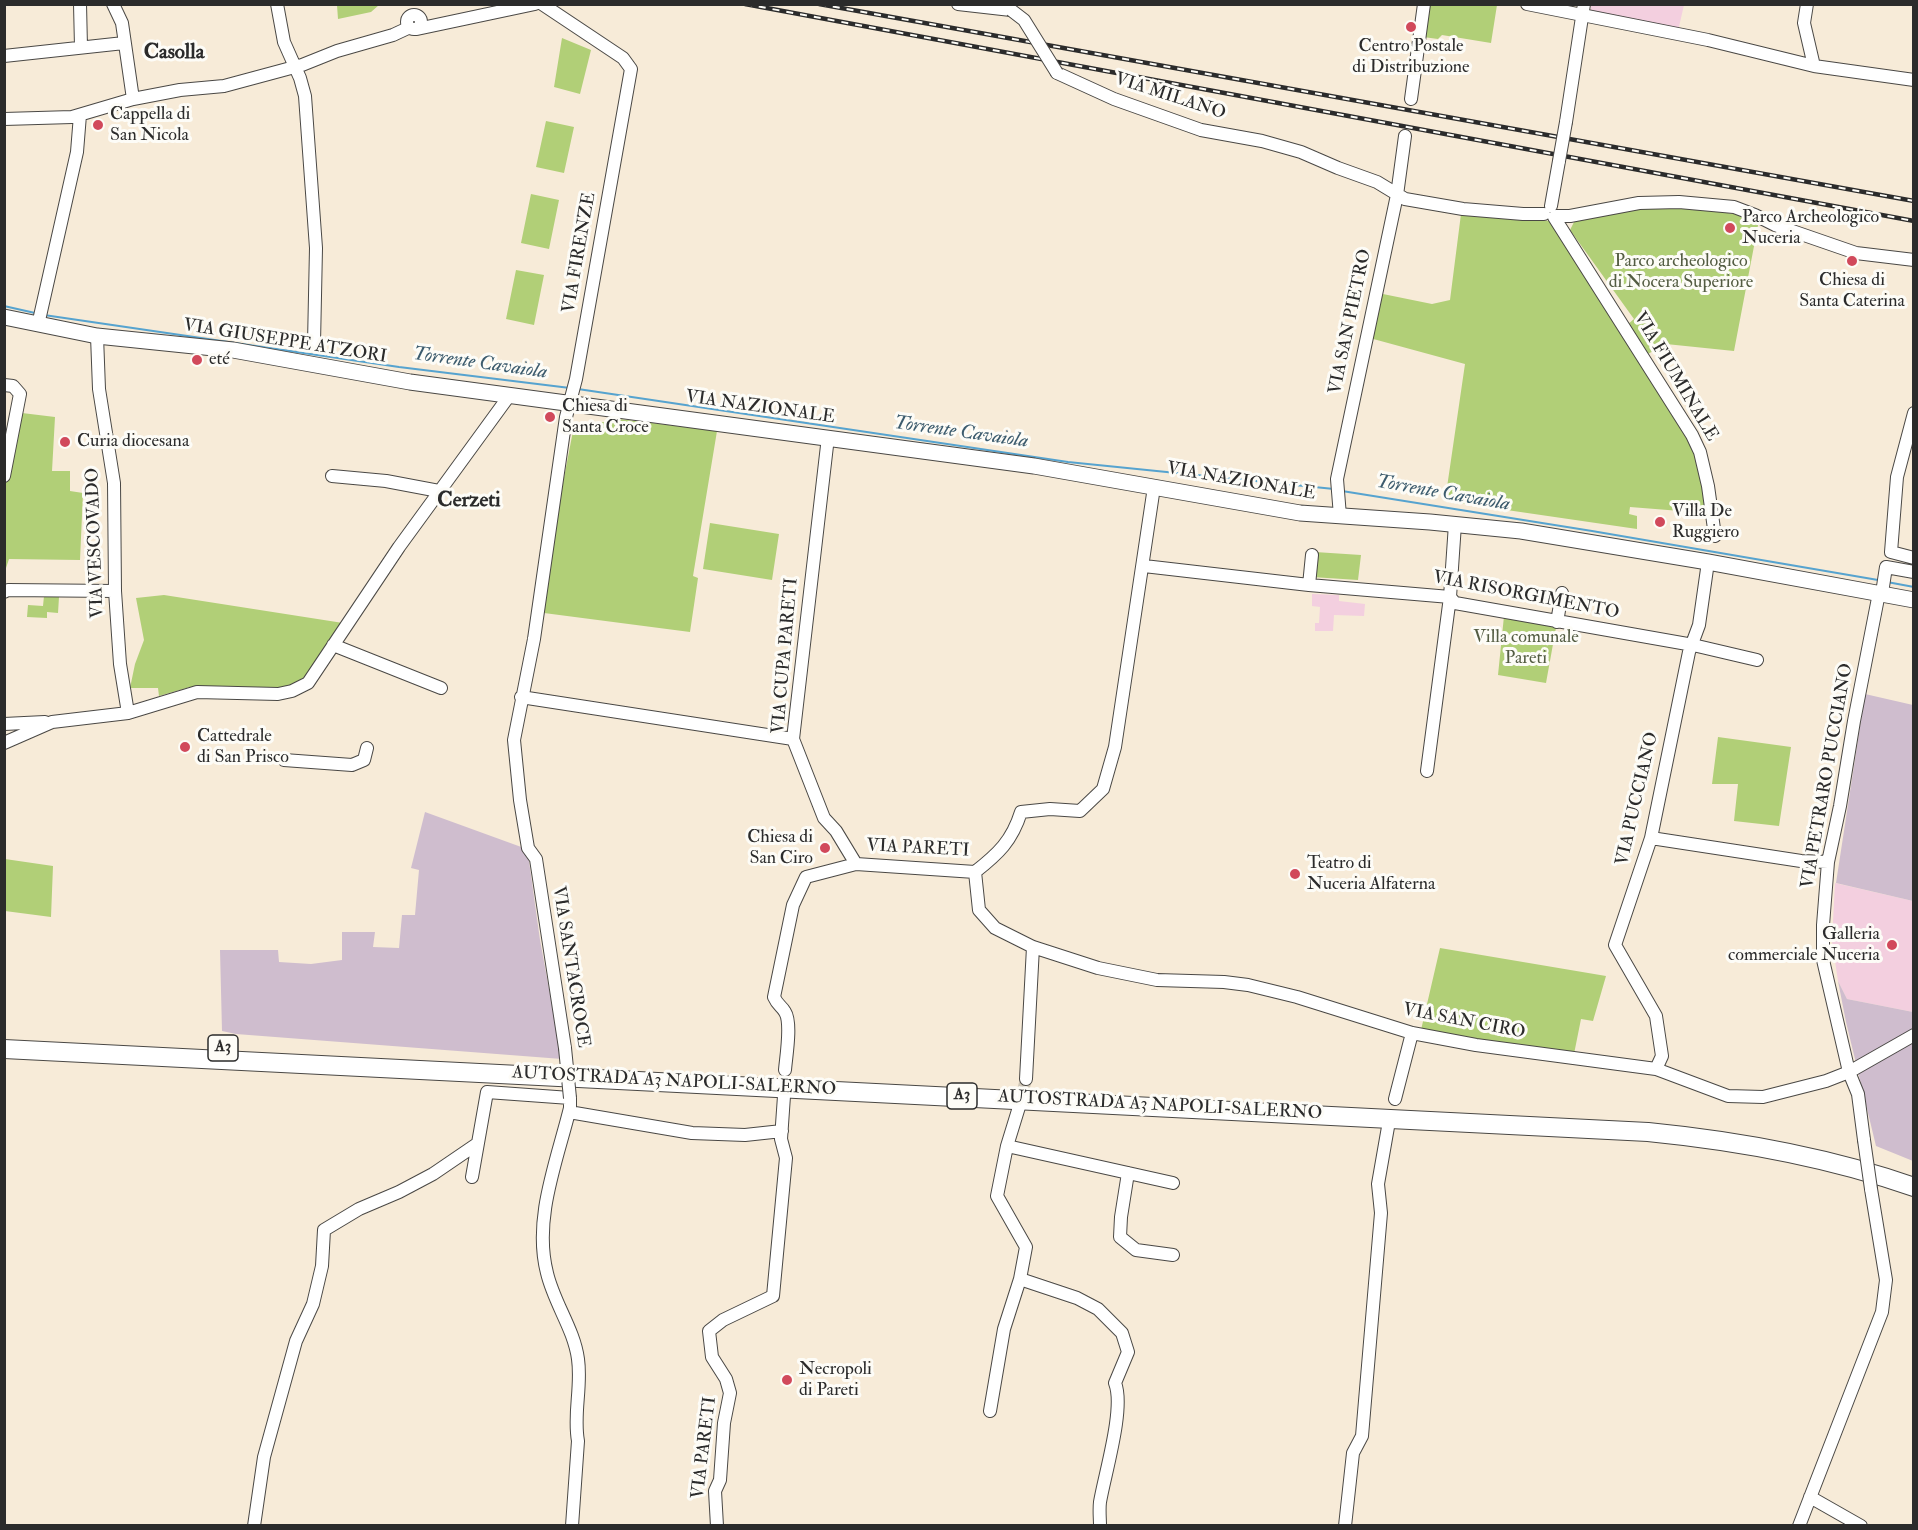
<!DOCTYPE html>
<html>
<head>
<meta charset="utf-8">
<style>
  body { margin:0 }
  #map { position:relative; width:1918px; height:1530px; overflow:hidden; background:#f7ebd8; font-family:"IM FELL Double Pica",serif }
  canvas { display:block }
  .frame { position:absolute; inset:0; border:6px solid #2b2b2b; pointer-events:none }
</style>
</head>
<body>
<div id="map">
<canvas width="1918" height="1530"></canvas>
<div class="frame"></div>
</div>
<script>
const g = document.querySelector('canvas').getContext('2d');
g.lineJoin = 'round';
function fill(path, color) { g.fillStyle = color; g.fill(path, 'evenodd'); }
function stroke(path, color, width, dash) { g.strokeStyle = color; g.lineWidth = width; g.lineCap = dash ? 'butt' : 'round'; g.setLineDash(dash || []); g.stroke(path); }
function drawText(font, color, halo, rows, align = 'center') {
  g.font = font + ' "IM FELL Double Pica",serif'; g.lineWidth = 6; g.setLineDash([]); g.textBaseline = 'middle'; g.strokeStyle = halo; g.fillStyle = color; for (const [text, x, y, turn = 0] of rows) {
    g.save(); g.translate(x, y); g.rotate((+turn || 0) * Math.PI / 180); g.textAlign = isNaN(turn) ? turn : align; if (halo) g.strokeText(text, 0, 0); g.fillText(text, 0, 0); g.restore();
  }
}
fill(new Path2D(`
  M1591,5H1684L1678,31L1590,13Z
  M1312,594L1339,595V601L1365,604L1364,616L1334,615L1333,631H1315V623H1319L1320,607L1312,606Z
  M1835,883L1913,901V1012L1847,999L1838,981L1832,941Z`), '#f3cfdf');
fill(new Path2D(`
  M1865,694L1913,705V901L1836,883Z
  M425,812L524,848L529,861L540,940L562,1059L236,1034L222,1031L220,950H278L279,962L311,964L342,960V932H375L373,947L399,948L402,915H415L419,870L411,868Z
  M1838,981L1847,999L1913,1012V1161L1876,1146L1846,1022Z`), '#cfbdce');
fill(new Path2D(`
  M337,5V4L379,5L371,12L338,19Z
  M1426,5H1497L1491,43L1442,35L1438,39L1423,37Z
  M562,38L591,50L580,94L554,87Z
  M546,121L574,127L564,173L536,167Z
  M531,194L559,200L549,249L521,243Z
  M1663,207C1696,208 1727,211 1759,220L1734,351L1666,344L1646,355L1627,325L1634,319L1570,230L1575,220L1623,209Z
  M1461,214L1550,221L1692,441L1709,504L1697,508L1693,512L1630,507L1629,514L1637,516V529L1445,501L1465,364L1366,337L1378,293L1432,304L1450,300Z
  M516,270L544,275L534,325L506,319Z
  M22,413L55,417L52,471H70V491L83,493L80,560L9,559L6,568H5V482L9,480Z
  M619,419L717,431L693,576L698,578L690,632L544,613L556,519L573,431L582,422H609Z
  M710,523L779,534L772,580L703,569Z
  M1315,552L1361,555L1358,580L1312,577Z
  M164,595L343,623L308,675L288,687L274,690L190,687L159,696L158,688H130L135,664L144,640L136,598Z
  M44,596L59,597L58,613L47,612V618L27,617L28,605L43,606Z
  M1504,616L1557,622L1546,683L1498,675Z
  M1718,737L1791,747L1779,826L1734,821L1738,784H1712Z
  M5,859L53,866L51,917L5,911Z
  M1440,948L1606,976L1593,1021L1581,1019L1574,1054L1421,1030Z`), '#b1cf77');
stroke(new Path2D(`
  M4,306L35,313
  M44,315L399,367L570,388
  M578,389L1068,462L1334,489
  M1342,491L1592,531L1878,580
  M1887,582L1914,587`), '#56a3cf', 2);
stroke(new Path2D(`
  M1019,1107L1026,1079`), '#cec5b5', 12, [12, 6]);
const minor = new Path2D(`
  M80,4L81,47
  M113,4L122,23L133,99
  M277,4L284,42L300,78L305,96L316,248L314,343
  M542,4L623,58L631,69L576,379L566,417L534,639L514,740L520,800L528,848L536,859L565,1048
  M958,4L1011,10
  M1527,4L1708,40L1814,66L1914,80
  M1807,4L1804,23L1814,66
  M407 22a7 7 0 1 1 14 0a7 7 0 1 1-14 0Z
  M417,29L535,4
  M4,56L124,43
  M1057,73L1114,99L1201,130L1262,141L1301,152L1338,168L1377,182L1405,199L1463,209L1523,214H1544
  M1411,99L1424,4
  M4,119L72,117L133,99L180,90L224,86L302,65L337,51L393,35L408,28
  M1566,122L1584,4
  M1551,206L1559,161
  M1556,216H1570L1639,203L1679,202L1734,207L1755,215L1775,225L1856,253L1914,260
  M1554,217L1692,435L1700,452L1708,486L1715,536
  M38,325L77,152L80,115
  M97,336L99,389L114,483L115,591L120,664L128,713
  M4,385L13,386L20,394L4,476
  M1914,413L1897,477L1891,552L1914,558
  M828,437L793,739L824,818L836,831L856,864
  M332,476L386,481L439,491
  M1340,516L1337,479L1397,195L1405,136
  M1144,566L1309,585L1450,597L1455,603L1693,645L1757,660
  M1309,585L1312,555
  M4,592L8,590L115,591
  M1882,593L1886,567L1914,572
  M1557,622L1562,593
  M333,645L441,688
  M521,697L793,739
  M4,724L45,722
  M4,743L52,722L128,713L197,692L278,694L292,691L308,683L399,547L509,396
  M284,760L352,765L364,760L367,748
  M1427,771L1450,597L1455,524
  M1651,838L1801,861L1828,862
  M975,872L979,910L995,928L1033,947L1098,968L1157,980L1224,982L1248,985L1297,997L1412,1033L1476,1045L1656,1069L1728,1096L1763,1097L1826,1081L1849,1072L1914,1035
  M1656,1069L1662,1056L1656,1016L1615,945L1651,838L1689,652L1699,625L1708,562
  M785,1070C786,1057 792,1023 785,1012C781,1005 778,1006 774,997L793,905L806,877L856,864L975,872C998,854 1012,841 1021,812L1050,809L1080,811L1103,789L1115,747L1154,487
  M1026,1079L1033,947
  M1395,1099L1412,1033
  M569,1112L692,1133L745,1135L782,1131
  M1864,1140L1858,1094L1849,1072L1823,960V925L1828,862L1840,806L1854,721L1879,593
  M1007,1146L1173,1183
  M1128,1173L1121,1217L1120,1237L1136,1250L1173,1255
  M472,1177L487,1092L570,1098V1108C557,1161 533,1219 547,1273C554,1303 574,1329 578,1359C582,1387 573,1414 578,1441L572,1526
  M1020,1279L1077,1298L1098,1309L1122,1333L1128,1352L1115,1383C1125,1408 1105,1473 1100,1502C1099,1510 1100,1518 1100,1526
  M990,1411L1004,1329L1020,1279L1026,1247L997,1196L1007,1146L1019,1107
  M1810,1497L1861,1526
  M254,1526L264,1457L296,1341L313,1304L322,1266L324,1230L359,1209L399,1192L433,1174L477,1144
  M717,1526L715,1491L720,1480L724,1423L730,1393L726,1379L712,1357L709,1331L723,1320L773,1296L786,1158L781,1139L784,1096
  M1345,1526L1353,1453L1362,1436L1381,1213L1378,1184L1388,1127
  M1799,1526L1882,1312L1886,1280L1871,1189`);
const major = new Path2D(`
  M4,317L97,336L233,350L410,382L1034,466L1300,513L1430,522L1521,531L1708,562L1914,600`);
const highway = new Path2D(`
  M4,1049L1648,1132C1739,1141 1828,1157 1914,1187`);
stroke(minor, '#4a4845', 14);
stroke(major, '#4a4845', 17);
stroke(highway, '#4a4845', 20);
stroke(minor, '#fff', 12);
stroke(major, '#fff', 15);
stroke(highway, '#fff', 18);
const rail = new Path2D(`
  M745,4L1914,221
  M819,4L1914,201`);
stroke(rail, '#2b2b2b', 4.5);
stroke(rail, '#fdfcf7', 2, [7]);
const minorBridge = new Path2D(`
  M1011,10L1024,20L1057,73
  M1559,161L1566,122
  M565,1048L570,1098
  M1864,1140L1871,1189`);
stroke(minorBridge, '#4a4845', 14, []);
stroke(minorBridge, '#fff', 12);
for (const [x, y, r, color] of [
  [1411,27,6,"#d1495b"],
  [98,125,6,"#d1495b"],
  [1730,228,6,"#d1495b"],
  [1852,261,6,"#d1495b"],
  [197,360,6,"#d1495b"],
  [550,417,6,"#d1495b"],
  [65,442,6,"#d1495b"],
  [1660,522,6,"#d1495b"],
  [185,747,6,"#d1495b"],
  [825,848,6,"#d1495b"],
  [1295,874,6,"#d1495b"],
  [1892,945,6,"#d1495b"],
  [787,1380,6,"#d1495b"]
]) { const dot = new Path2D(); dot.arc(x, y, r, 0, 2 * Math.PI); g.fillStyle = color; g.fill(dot); stroke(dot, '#fdfcf7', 2); }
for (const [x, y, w] of [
  [223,1048,30],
  [962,1096,30]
]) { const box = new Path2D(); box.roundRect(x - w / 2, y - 13, w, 26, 4.5); g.fillStyle = '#fdfcf7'; g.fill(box); stroke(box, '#2b2b2b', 1.5); }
drawText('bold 16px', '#2b2b2b', null, [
  ["A3",223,1048],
  ["A3",962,1096]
]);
drawText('18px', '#2b2b2b', '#fdfcf7', [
  ["Centro Postale",1411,47,"center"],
  ["di Distribuzione",1411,68,"center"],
  ["Cappella di",110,115],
  ["San Nicola",110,136],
  ["Parco Archeologico",1742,218],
  ["Nuceria",1742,239],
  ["Chiesa di",1852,281,"center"],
  ["Santa Caterina",1852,302,"center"],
  ["eté",209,360],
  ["Chiesa di",562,407],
  ["Santa Croce",562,428],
  ["Curia diocesana",77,442],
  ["Villa De",1672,512],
  ["Ruggiero",1672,533],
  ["Cattedrale",197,737],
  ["di San Prisco",197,758],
  ["Chiesa di",813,838,"right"],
  ["San Ciro",813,859,"right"],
  ["Teatro di",1307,864],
  ["Nuceria Alfaterna",1307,885],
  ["Galleria",1880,935,"right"],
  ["commerciale Nuceria",1880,956,"right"],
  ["Necropoli",799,1370],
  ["di Pareti",799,1391]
], 'left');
drawText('18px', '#2b2b2b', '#fdfcf7', [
  ["VIA MILANO",1170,97,18],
  ["VIA FIRENZE",580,253,-80],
  ["VIA SAN PIETRO",1351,322,-78],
  ["VIA GIUSEPPE ATZORI",285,342,9],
  ["VIA FIUMINALE",1675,377,59],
  ["VIA NAZIONALE",760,408,8],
  ["VIA NAZIONALE",1241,482,10],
  ["VIA VESCOVADO",96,543,-92],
  ["VIA RISORGIMENTO",1526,596,11],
  ["VIA CUPA PARETI",786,656,-85],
  ["VIA PETRARO PUCCIANO",1828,776,-80],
  ["VIA PUCCIANO",1638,799,-77],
  ["VIA PARETI",918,849,3],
  ["VIA SANTACROCE",570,967,81],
  ["VIA SAN CIRO",1464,1022,11],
  ["AUTOSTRADA A3 NAPOLI-SALERNO",674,1082,3],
  ["AUTOSTRADA A3 NAPOLI-SALERNO",1160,1106,3],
  ["VIA PARETI",705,1448,-83]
]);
drawText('18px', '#535c42', '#fdfcf7', [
  ["Parco archeologico",1681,262],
  ["di Nocera Superiore",1681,283],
  ["Villa comunale",1526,638],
  ["Pareti",1526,659]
]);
drawText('italic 20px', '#3c5b6d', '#fdfcf7', [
  ["Torrente Cavaiola",480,364,8],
  ["Torrente Cavaiola",961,433,8],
  ["Torrente Cavaiola",1443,494,10]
]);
drawText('bold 21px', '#2b2b2b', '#fdfcf7', [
  ["Casolla",174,53],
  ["Cerzeti",469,501]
]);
</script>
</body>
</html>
